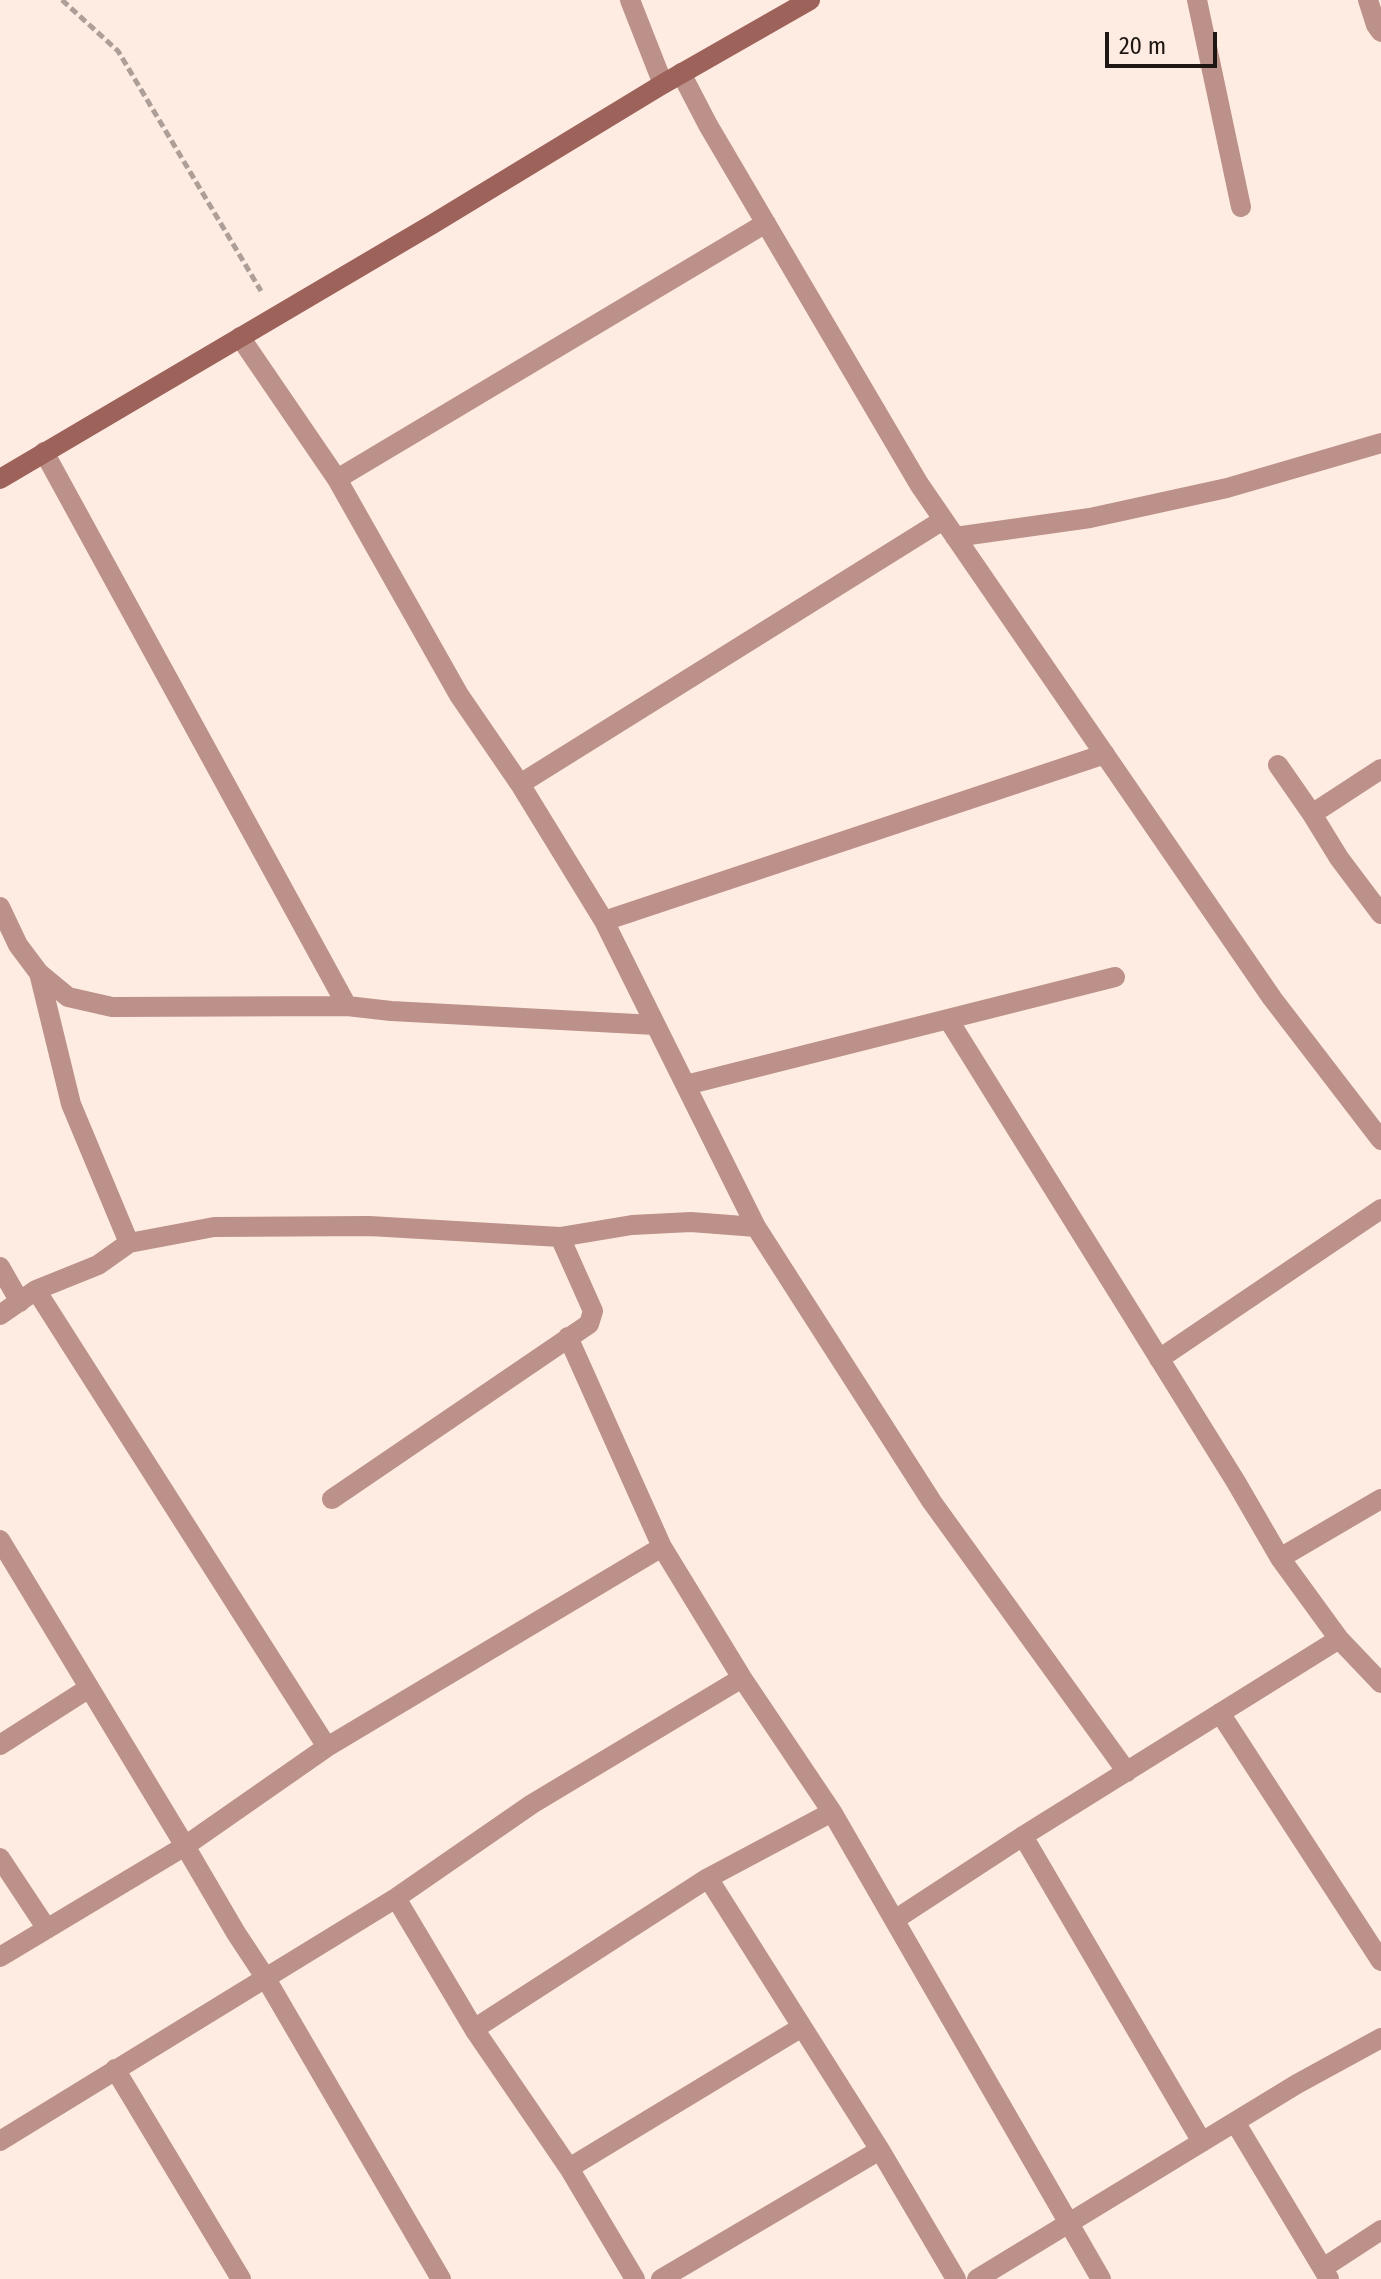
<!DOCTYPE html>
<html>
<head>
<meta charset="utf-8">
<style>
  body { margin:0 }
  #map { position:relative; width:1381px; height:2279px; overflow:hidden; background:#feece3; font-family:"Fira Sans Condensed",sans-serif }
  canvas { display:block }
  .scale { position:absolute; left:1105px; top:32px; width:112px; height:36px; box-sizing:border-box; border:4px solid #1f1713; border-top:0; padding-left:10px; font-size:24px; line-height:28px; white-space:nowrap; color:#1f1713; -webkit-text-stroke:6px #feece3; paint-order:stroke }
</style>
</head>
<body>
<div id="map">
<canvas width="1381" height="2279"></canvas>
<div class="scale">20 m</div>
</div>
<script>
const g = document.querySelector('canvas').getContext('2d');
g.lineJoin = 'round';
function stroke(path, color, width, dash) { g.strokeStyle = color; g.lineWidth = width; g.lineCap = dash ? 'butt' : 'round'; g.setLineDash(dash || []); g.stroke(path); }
stroke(new Path2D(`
  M62,0L118,51L261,291`), '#ad9e97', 5, [8, 4]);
stroke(new Path2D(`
  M1278,765L1312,814L1339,858L1381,914
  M1312,814L1381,769`), '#bb9189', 20);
stroke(new Path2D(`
  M630,0L663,84
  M1197,0L1241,207
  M1368,0L1376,25L1381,32
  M681,73L708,125L919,484L1272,998L1381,1140
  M240,337L337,479L459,695L520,784L604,921L756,1227L932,1502L1127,1772
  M44,452L347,1006
  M337,479L766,223
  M955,537L1090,518L1227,488L1381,443
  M520,784L943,520
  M0,907L18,945L39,973L68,997L112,1007L347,1006L391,1011L655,1025
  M604,921L1105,754
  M39,973L71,1104L129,1243
  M948,1019L1236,1482L1280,1558L1339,1639
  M686,1085L1115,977
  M0,1267L20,1302
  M36,1290L327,1747
  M0,1315L36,1290L98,1265L129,1243L214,1227L369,1226L560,1237L632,1225L691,1222L756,1227
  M568,1337L662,1547L742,1678L832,1812L1101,2279
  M1159,1359L1381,1209
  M332,1499L589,1324L593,1311L560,1237
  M0,1540L185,1846L236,1933L265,1977L441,2279
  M1280,1558L1381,1499
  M1220,1713L1381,1961
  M0,1745L89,1688
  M1023,1836L1202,2142
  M0,1858L47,1929
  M708,1878L880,2150L956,2279
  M396,1898L474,2029L569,2168L635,2279
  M896,1919L1023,1836L1339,1639L1381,1683
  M0,1957L185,1846L327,1747L662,1547
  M474,2029L708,1878L832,1812
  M115,2069L241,2279
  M1235,2122L1329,2279
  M0,2141L396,1898L532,1804L742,1678
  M569,2168L802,2027
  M1323,2268L1381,2230
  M661,2279L880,2150
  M977,2279L1297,2084L1381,2038`), '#bb9189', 20);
stroke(new Path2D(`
  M0,479L431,225L663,84L810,0`), '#9d6259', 20);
</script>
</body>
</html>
